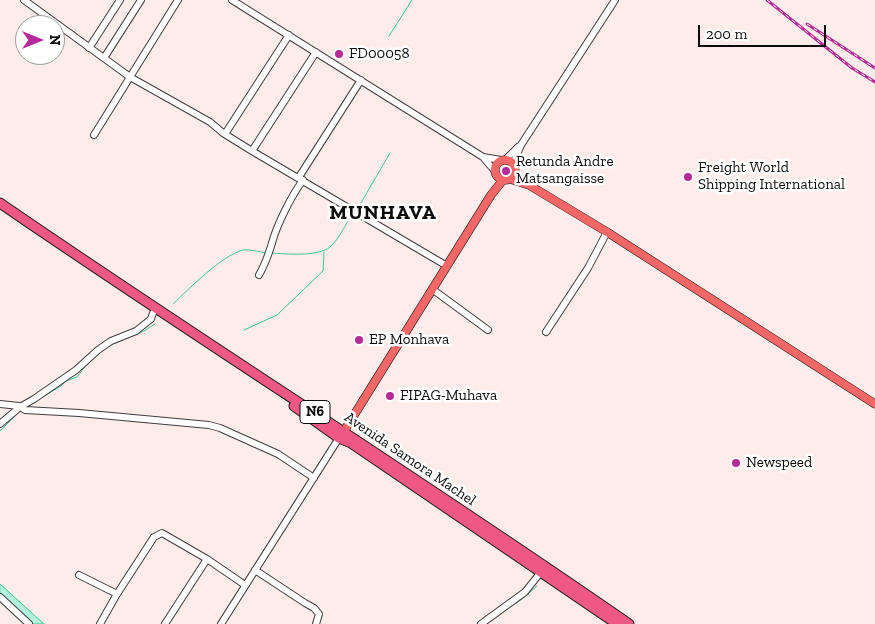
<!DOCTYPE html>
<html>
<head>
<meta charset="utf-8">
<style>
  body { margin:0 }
  #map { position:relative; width:875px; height:624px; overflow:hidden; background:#feecea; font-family:"Zilla Slab",serif }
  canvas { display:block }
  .north { position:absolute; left:15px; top:15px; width:50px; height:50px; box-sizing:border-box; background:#fff; border:1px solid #9d9d9d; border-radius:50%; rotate:90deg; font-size:14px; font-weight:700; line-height:20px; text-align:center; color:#0b0b0b }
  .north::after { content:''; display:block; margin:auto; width:18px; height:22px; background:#b52a98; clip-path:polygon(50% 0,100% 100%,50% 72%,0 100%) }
  .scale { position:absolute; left:698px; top:25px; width:128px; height:22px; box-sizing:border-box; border:2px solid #0b0b0b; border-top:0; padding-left:6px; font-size:15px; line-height:18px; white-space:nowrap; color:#0b0b0b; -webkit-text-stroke:4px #fff; paint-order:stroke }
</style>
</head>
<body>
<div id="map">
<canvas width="875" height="624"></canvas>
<div class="north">N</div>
<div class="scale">200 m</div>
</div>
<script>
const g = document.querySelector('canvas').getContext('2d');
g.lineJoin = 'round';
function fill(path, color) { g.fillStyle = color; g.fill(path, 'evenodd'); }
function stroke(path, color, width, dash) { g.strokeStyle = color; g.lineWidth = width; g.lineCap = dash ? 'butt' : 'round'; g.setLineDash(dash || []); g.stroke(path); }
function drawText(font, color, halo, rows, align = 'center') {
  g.font = font + ' "Zilla Slab",serif'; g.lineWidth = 5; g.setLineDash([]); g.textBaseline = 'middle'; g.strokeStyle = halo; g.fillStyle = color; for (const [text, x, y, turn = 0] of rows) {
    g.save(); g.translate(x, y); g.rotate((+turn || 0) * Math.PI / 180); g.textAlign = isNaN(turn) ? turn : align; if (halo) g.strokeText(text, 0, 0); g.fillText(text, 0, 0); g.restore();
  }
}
const water = new Path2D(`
  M0,584L44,624H32L0,594Z`);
fill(water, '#b1f3db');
stroke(water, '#3cc796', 1);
stroke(new Path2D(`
  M389,36L412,0
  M358,208L390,153
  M270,253C286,254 318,257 330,247C339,239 346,224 352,214
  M173,304C190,288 221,256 243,250C249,249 260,252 266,253
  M244,330L277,315L323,271L324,252
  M111,345L144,331L155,324
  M41,398L61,386L66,381L77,377L88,363
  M0,431L15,416
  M500,614L522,599L537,586`), '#3cc796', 1);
const minor = new Path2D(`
  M24,0L130,77L210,122L223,133L252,151L447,266
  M232,0L483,157L494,170
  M89,48L120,0
  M104,58L141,0
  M225,134L289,35
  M94,135L178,0
  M252,151L316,52
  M483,157L501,160
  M506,159L518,147
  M513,164L521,145L615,0
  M299,177L361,80
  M259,275C266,263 268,256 272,243C277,224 292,195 303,180
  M432,289L488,330
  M546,332L588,268L607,232
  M0,404L19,406L25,410L79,413L209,425L220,428L278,454L314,478
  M0,424L20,407L34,399L76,370L98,350L111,341L136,331L151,319L153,313
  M255,570L305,603L314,608L319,614L316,624
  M79,575L117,594
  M0,597L29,624
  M100,624L117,594L154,537L162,533L207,559L245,585
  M165,624L207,559
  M221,624L339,438
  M481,624L525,592L541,572`);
const major = new Path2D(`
  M495 170a10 10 0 1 1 20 0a10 10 0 1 1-20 0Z
  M510,179L529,185L607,232L875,404
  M341,436L491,195L503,180`);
const highway = new Path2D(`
  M0,203C208,346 422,480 629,624
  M294,406L339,438L351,443L617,624`);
stroke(minor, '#3e3e3e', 8);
stroke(major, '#1c1c1c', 9);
stroke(highway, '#1c1c1c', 11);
stroke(minor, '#fff', 6);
stroke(major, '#f36766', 8);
stroke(highway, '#ee5884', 9);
const rail = new Path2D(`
  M767,0L852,68L875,82
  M807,24L875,68`);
stroke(rail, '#b52a98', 3);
stroke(rail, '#fff', 1, [4]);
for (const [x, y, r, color] of [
  [339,54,5,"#b52a98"],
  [506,171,5,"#b52a98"],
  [688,177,5,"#b52a98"],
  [359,340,5,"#b52a98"],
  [390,396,5,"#b52a98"],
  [736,463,5,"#b52a98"]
]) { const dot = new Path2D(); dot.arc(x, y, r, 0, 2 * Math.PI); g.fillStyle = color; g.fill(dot); stroke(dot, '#fff', 2); }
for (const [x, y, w] of [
  [315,412,30]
]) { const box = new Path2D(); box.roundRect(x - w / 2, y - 11.5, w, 23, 4); g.fillStyle = '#fff'; g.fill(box); stroke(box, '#0b0b0b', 1); }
drawText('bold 14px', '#0b0b0b', null, [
  ["N6",315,412]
]);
drawText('15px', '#0b0b0b', '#fff', [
  ["FD00058",349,54],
  ["Retunda Andre",516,162],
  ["Matsangaisse",516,179],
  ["Freight World",698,168],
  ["Shipping International",698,185],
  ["EP Monhava",369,340],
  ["FIPAG-Muhava",400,396],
  ["Newspeed",746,463]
], 'left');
drawText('15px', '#0b0b0b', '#fff', [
  ["Avenida Samora Machel",410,459,34]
]);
g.letterSpacing = '1px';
drawText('bold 20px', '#0b0b0b', '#fff', [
  ["MUNHAVA",383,213]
]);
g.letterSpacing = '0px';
</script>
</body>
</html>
